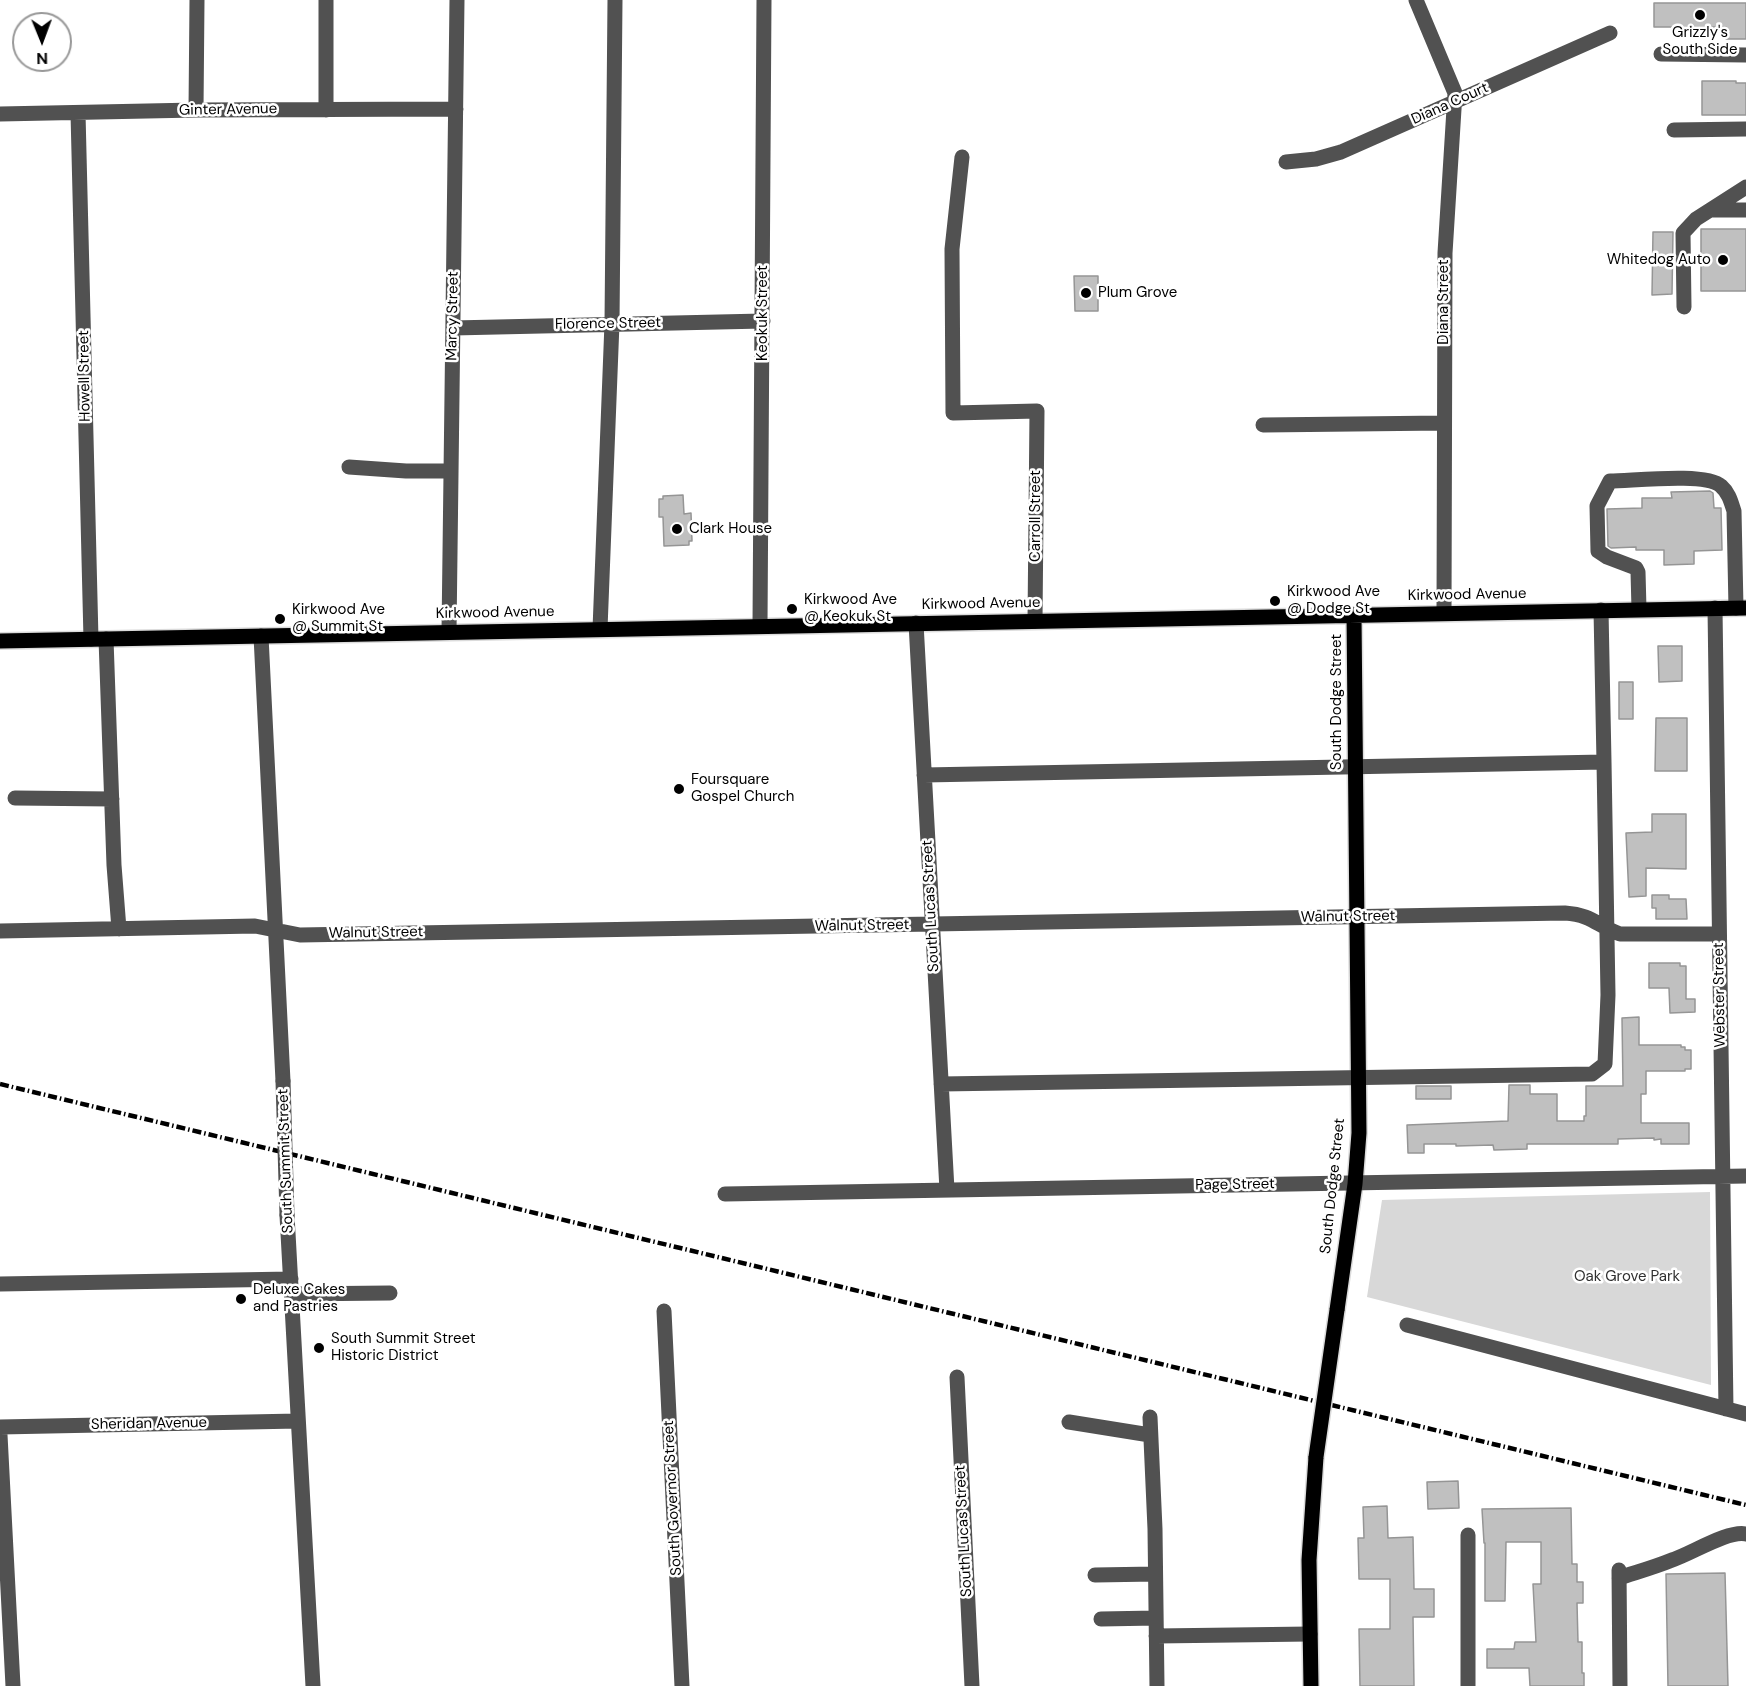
<!DOCTYPE html>
<html>
<head>
<meta charset="utf-8">
<style>
  body { margin:0 }
  #map { position:relative; width:1746px; height:1686px; overflow:hidden; background:#fff; font-family:"DM Sans",sans-serif }
  canvas { display:block }
  .north { position:absolute; left:12px; top:12px; width:60px; height:60px; box-sizing:border-box; background:#fff; border:2px solid #999; border-radius:50%; rotate:179deg; font-size:16px; font-weight:700; line-height:24px; text-align:center; color:#000 }
  .north::after { content:''; display:block; margin:auto; width:21px; height:27px; background:#000; clip-path:polygon(50% 0,100% 100%,50% 72%,0 100%) }
</style>
</head>
<body>
<div id="map">
<canvas width="1746" height="1686"></canvas>
<div class="north">N</div>
</div>
<script>
const g = document.querySelector('canvas').getContext('2d');
g.lineJoin = 'round';
function fill(path, color) { g.fillStyle = color; g.fill(path, 'evenodd'); }
function stroke(path, color, width, dash) { g.strokeStyle = color; g.lineWidth = width; g.lineCap = dash ? 'butt' : 'round'; g.setLineDash(dash || []); g.stroke(path); }
function drawText(font, color, halo, rows, align = 'center') {
  g.font = font + ' "DM Sans",sans-serif'; g.lineWidth = 5; g.setLineDash([]); g.textBaseline = 'middle'; g.strokeStyle = halo; g.fillStyle = color; for (const [text, x, y, turn = 0] of rows) {
    g.save(); g.translate(x, y); g.rotate((+turn || 0) * Math.PI / 180); g.textAlign = isNaN(turn) ? turn : align; if (halo) g.strokeText(text, 0, 0); g.fillText(text, 0, 0); g.restore();
  }
}
fill(new Path2D(`
  M1710,1192L1711,1385L1367,1297L1382,1200Z`), '#d8d8d8');
const building = new Path2D(`
  M1654,3H1746V39H1726V27H1654Z
  M1702,81H1736V83H1746V115H1702Z
  M1701,229H1746V291H1701Z
  M1653,232H1673L1672,294L1652,295Z
  M1074,276H1098V311H1075Z
  M1710,491L1713,493L1714,508H1721L1722,550L1694,551V564L1664,565V550H1636V547L1611,548L1608,546L1607,509L1642,508V498H1672L1671,492Z
  M683,495L684,514L691,513L692,541H689V545L664,546L663,517H659V499H663V496Z
  M1658,646H1682V681L1659,682Z
  M1619,682H1633V719H1619Z
  M1656,718H1687V771H1655Z
  M1652,814H1686V869L1646,868V896L1629,897L1626,833L1652,832Z
  M1652,895H1669V899H1686L1687,919H1656V908H1652Z
  M1649,963H1680V966H1686V999H1695V1012L1670,1013L1669,988H1649Z
  M1639,1017V1045H1681V1047H1685V1050H1691V1069H1685V1071H1646V1094H1641V1123H1689V1144H1661V1139L1654,1140V1138L1618,1139V1144H1527V1149L1494,1150L1493,1145L1456,1146V1144H1424V1153H1408L1407,1125L1508,1121L1509,1085H1530V1094H1557V1121H1584V1116H1586V1086H1623L1622,1018Z
  M1416,1086H1451V1099H1416Z
  M1458,1481L1459,1508L1428,1509L1427,1482Z
  M1387,1506L1388,1538L1413,1537L1414,1589H1434V1617H1413L1414,1686H1360L1359,1629H1390V1579H1359L1358,1538H1364L1363,1507Z
  M1571,1508L1572,1564H1577V1582H1583V1603H1577L1578,1642H1582V1673H1584V1686H1530L1529,1668H1487V1649H1514L1515,1642H1536L1533,1584H1541V1542H1506L1505,1601H1485V1543H1484L1482,1509Z
  M1725,1573L1728,1686H1668L1666,1574Z`);
fill(building, '#c0c0c0');
stroke(building, '#959595', 1.5);
const major = new Path2D(`
  M0,641L1746,608
  M1337,1310L1355,1184L1359,1133L1354,615
  M1311,1686L1309,1560L1316,1457`);
stroke(major, '#dbdbdb', 18);
stroke(new Path2D(`
  M326,0V110
  M1416,0L1455,93L1445,253L1444,613
  M1661,54L1746,55
  M196,110L197,0
  M78,113L91,639
  M0,114L196,110L456,109
  M1674,130L1746,129
  M962,157L952,249L953,413L1037,411L1035,621
  M1286,162L1316,159L1341,152L1610,33
  M1710,210H1746
  M1684,307L1683,233L1696,219L1746,187
  M453,328L763,321
  M1263,425L1444,423
  M349,467L406,471H451
  M1715,608L1726,1409
  M1639,609L1638,572L1636,568L1607,557L1598,551L1597,506L1610,481C1632,481 1706,472 1721,486C1729,493 1731,502 1734,511L1736,608
  M1601,610L1604,762
  M916,623L947,1190
  M760,625L764,0
  M600,629L612,323L615,0
  M449,632L457,0
  M261,636L283,1081
  M106,639L114,865L119,929
  M924,775L1604,762L1608,995L1605,1064L1592,1074L941,1084
  M15,798L112,799
  M0,931L255,926L300,935L1565,913C1593,915 1597,926 1620,934H1719
  M725,1194L1746,1176
  M287,1215L313,1686
  M0,1284L291,1279
  M291,1294L390,1293
  M664,1311L682,1686
  M1407,1325L1746,1414
  M957,1377L972,1686
  M1150,1417L1155,1529L1157,1686
  M1069,1422L1150,1435
  M0,1427L298,1421
  M0,1435L13,1686
  M1619,1570L1620,1686
  M1095,1575L1155,1574
  M1619,1578C1637,1572 1655,1567 1672,1560C1691,1554 1728,1530 1746,1534
  M1101,1619L1156,1618
  M1156,1636L1310,1634
  M1468,1686V1535`), '#515151', 15);
stroke(major, '#000', 15);
stroke(new Path2D(`
  M0,1084L1746,1505`), '#000', 4.5, [9, 3, 1.5, 3]);
const majorBridge = new Path2D(`
  M1316,1457L1337,1310`);
stroke(majorBridge, '#dbdbdb', 18, []);
stroke(new Path2D(`
  M283,1081L287,1215`), '#515151', 15);
stroke(majorBridge, '#000', 15);
for (const [x, y, r, color] of [
  [1700,15,6,"#000"],
  [1723,260,6,"#000"],
  [1086,293,6,"#000"],
  [677,529,6,"#000"],
  [1275,601,6,"#000"],
  [792,609,6,"#000"],
  [280,619,6,"#000"],
  [679,789,6,"#000"],
  [241,1299,6,"#000"],
  [319,1348,6,"#000"]
]) { const dot = new Path2D(); dot.arc(x, y, r, 0, 2 * Math.PI); g.fillStyle = color; g.fill(dot); stroke(dot, '#fff', 2); }
drawText('15px', '#000', '#fff', [
  ["Grizzly's",1700,33,"center"],
  ["South Side",1700,50,"center"],
  ["Whitedog Auto",1711,260,"right"],
  ["Plum Grove",1098,293],
  ["Clark House",689,529],
  ["Kirkwood Ave",1287,592],
  ["@ Dodge St",1287,609],
  ["Kirkwood Ave",804,600],
  ["@ Keokuk St",804,617],
  ["Kirkwood Ave",292,610],
  ["@ Summit St",292,627],
  ["Foursquare",691,780],
  ["Gospel Church",691,797],
  ["Deluxe Cakes",253,1290],
  ["and Pastries",253,1307],
  ["South Summit Street",331,1339],
  ["Historic District",331,1356]
], 'left');
drawText('15px', '#000', '#fff', [
  ["Diana Court",1450,104,-24],
  ["Ginter Avenue",228,110,-1],
  ["Diana Street",1444,302,-90],
  ["Keokuk Street",763,313,-90],
  ["Marcy Street",453,316,-89],
  ["Florence Street",608,324,-1],
  ["Howell Street",85,376,-91],
  ["Carroll Street",1036,516,-90],
  ["Kirkwood Avenue",1467,595,-1],
  ["Kirkwood Avenue",981,604,-1],
  ["Kirkwood Avenue",495,613,-1],
  ["South Dodge Street",1337,702,-90],
  ["South Lucas Street",931,906,-93],
  ["Walnut Street",1348,917,-1],
  ["Walnut Street",862,926,-1],
  ["Walnut Street",376,933,-1],
  ["Webster Street",1720,995,-91],
  ["South Summit Street",286,1161,-92],
  ["Page Street",1235,1185,-1],
  ["South Dodge Street",1333,1186,-84],
  ["Sheridan Avenue",149,1424,-1],
  ["South Governor Street",673,1498,-93],
  ["South Lucas Street",964,1531,-93]
]);
drawText('15px', '#2f2f2f', '#fff', [
  ["Oak Grove Park",1627,1277]
]);
</script>
</body>
</html>
